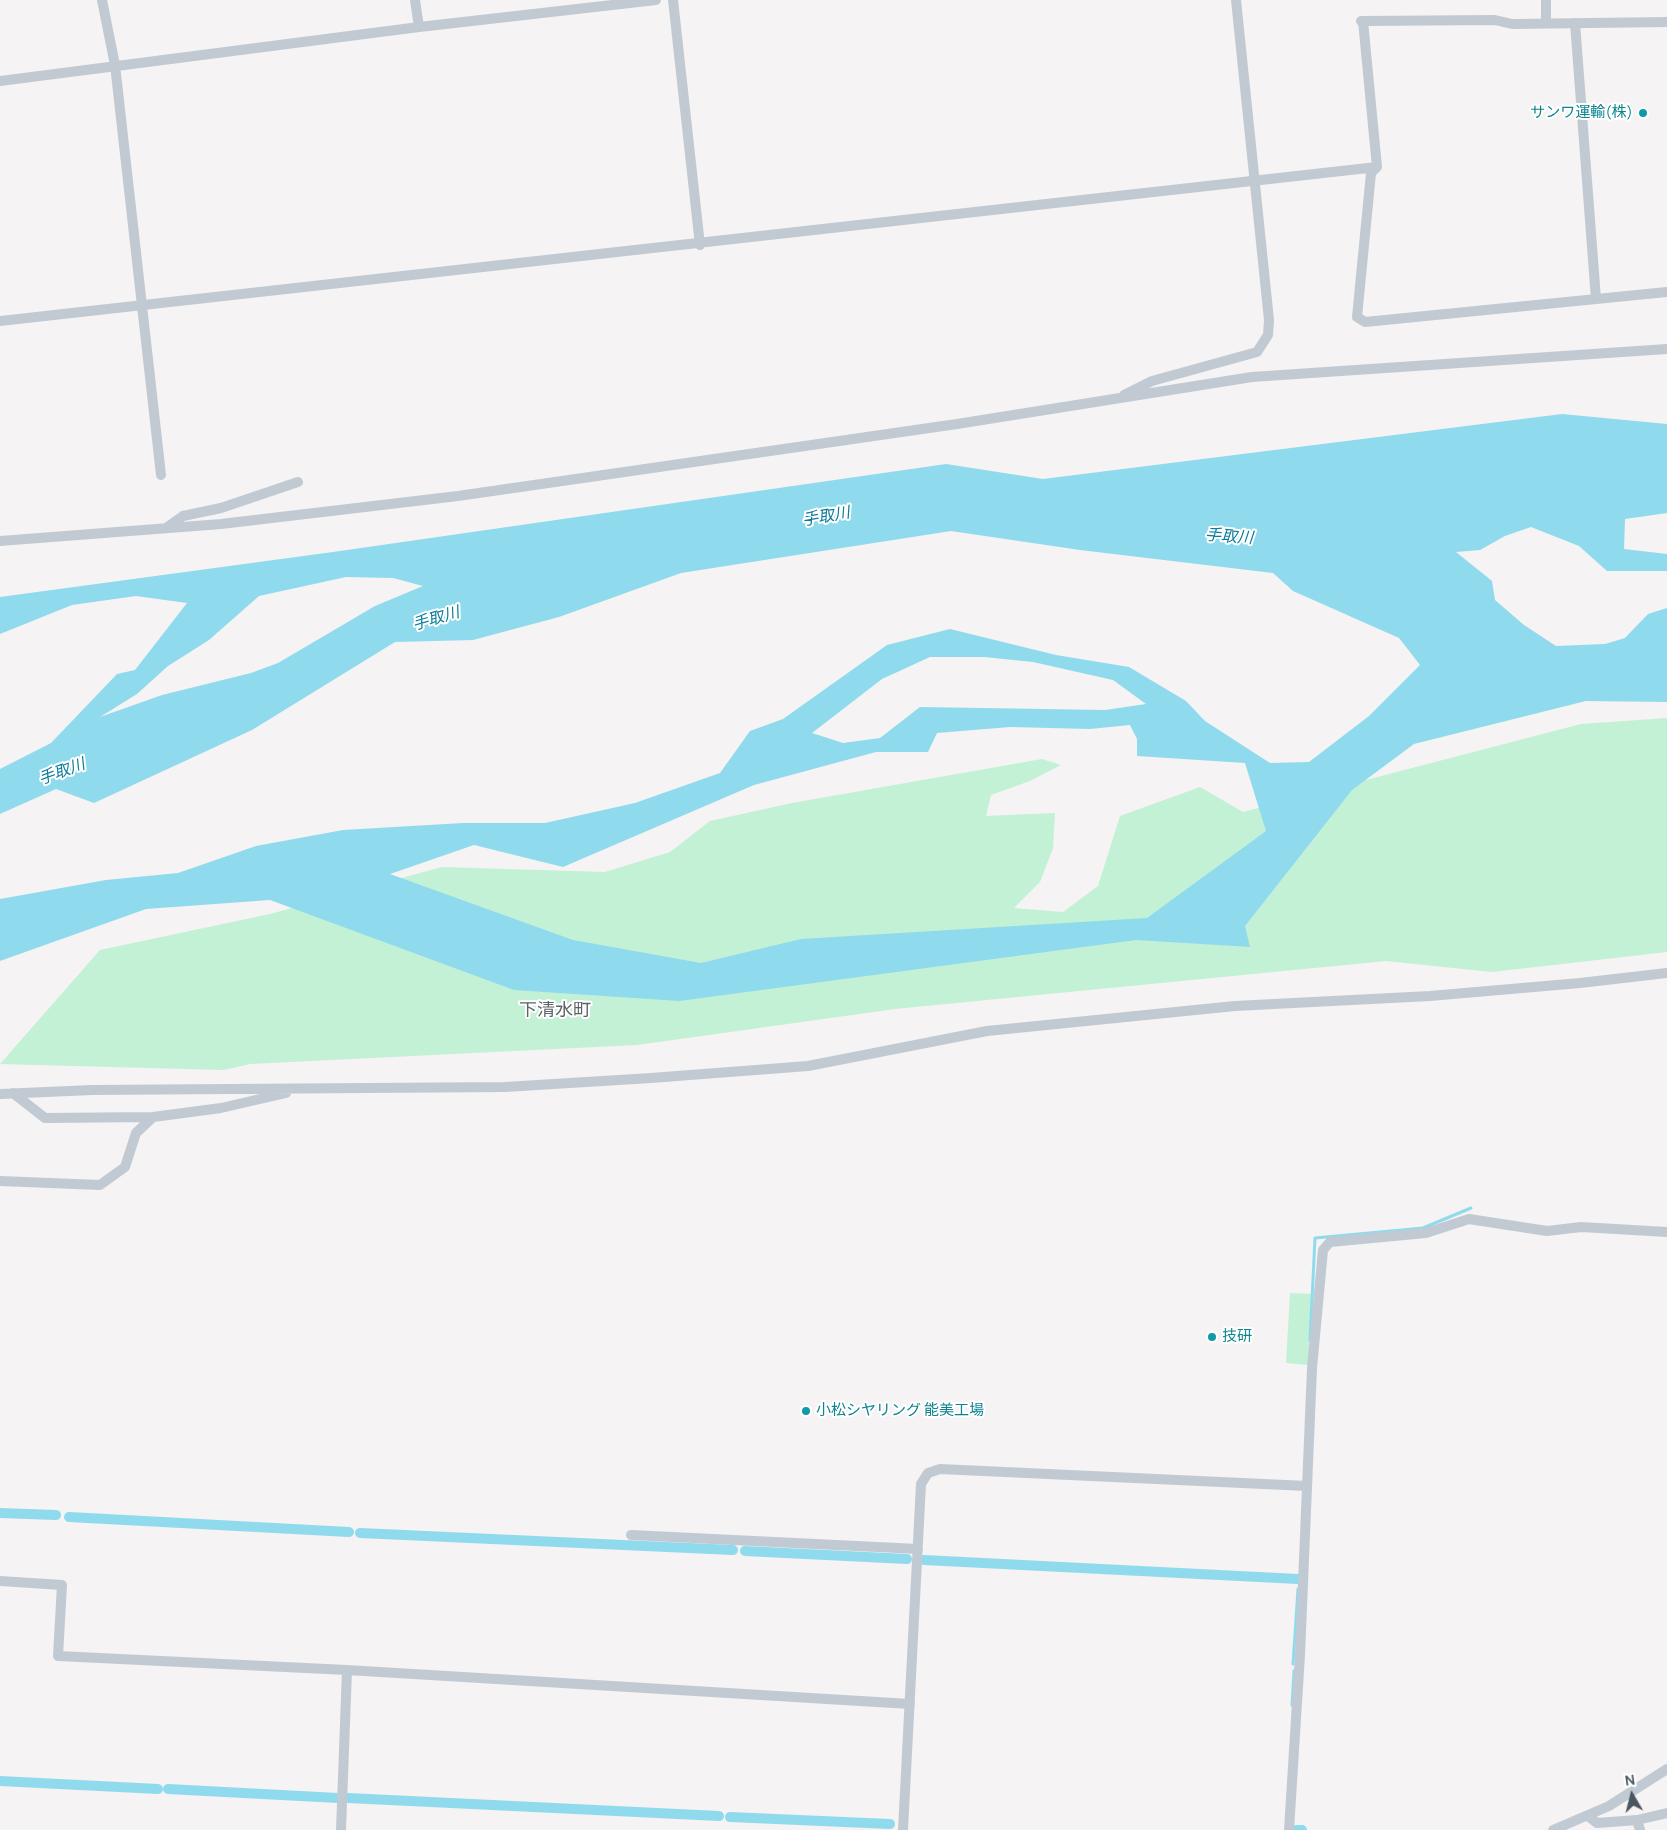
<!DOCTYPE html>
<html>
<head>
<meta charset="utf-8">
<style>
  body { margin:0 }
  #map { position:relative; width:1667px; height:1830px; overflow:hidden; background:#f5f3f3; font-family:Manrope,sans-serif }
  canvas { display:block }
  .north { position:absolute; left:1607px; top:1770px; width:50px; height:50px; -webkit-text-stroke:4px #fff; paint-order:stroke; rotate:352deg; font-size:14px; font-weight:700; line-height:20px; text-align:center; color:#4a5661 }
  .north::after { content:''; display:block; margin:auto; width:18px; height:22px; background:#4a5661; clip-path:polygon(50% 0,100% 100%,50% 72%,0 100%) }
</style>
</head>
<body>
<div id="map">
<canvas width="1667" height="1830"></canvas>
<div class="north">N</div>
</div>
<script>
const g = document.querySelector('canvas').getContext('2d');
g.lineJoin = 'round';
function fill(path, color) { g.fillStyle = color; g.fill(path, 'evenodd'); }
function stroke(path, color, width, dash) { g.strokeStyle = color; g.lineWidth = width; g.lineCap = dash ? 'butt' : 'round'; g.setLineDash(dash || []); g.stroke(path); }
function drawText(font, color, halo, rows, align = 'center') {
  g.font = font + ' Manrope,"Noto Sans JP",sans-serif'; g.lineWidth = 4; g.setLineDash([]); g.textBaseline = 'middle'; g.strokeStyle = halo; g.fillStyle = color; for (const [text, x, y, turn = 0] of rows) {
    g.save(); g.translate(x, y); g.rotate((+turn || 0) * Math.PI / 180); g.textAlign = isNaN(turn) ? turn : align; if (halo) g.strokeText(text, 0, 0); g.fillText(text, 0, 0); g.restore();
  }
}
fill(new Path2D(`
  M1667,718V952L1492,972L1386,961L895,1009L637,1045L250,1064L224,1070L0,1064L100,950L270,914L442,867L605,872L670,852L710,821L792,803L1042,759L1061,765L1030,781L991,795L986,816L1055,813L1053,848L1040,882L1014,908L1063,912L1098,886L1120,816L1200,787L1243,812L1581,724Z
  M1290,1293L1312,1294L1308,1365L1286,1363Z`), '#c3f1d5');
fill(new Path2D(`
  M1562,414L1667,424V513L1625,519L1624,549L1667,554V571H1607L1579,546L1531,527L1505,536L1480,550L1456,552L1492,581L1495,600L1524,625L1556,646L1605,644L1625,638L1648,614L1667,608V702L1586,701L1414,744L1352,790L1245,926L1250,947L1136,940L679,1001L514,990L270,900L146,909L0,961V899L106,880L178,873L256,846L343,830L463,823H545L635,803L720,773L750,731L783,719L887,645L950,629L1056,655L1129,667L1186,701L1205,721L1270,763L1309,762L1369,716L1420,665L1399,638L1293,591L1273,573L1080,550L951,531L681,573L559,617L473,640L395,642L252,730L94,803L56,789L0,814V769L51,743L117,674L135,670L187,603L136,596L72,605L0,634V597L333,552L946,464L1043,479ZM346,577L393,578L423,586L375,606L278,663L251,673L162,695L100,717L137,694L168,666L209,640L259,596ZM930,657H984L1033,662L1113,680L1146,704L1105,710L920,707L880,738L843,743L812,733L882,679ZM1130,725L1137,739V756L1245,763L1266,831L1147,918L801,939L701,963L573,940L390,874L474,845L563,867L754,785L876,752H928L937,733L1010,727L1090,729Z`), '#90daee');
stroke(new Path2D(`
  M1310,1340L1315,1238L1423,1228L1471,1208
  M1293,1664L1298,1589
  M1292,1705L1294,1671`), '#90daee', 3);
stroke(new Path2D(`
  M0,1513L56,1515
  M69,1517L349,1532
  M360,1533L733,1550
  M745,1551L907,1559
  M924,1560L1298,1579
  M0,1781L158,1789
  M168,1789L338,1798
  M348,1798L719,1816
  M730,1817L890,1824
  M1296,1830H1302`), '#90daee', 10);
stroke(new Path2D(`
  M102,0L115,65L161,475
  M415,0L419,27
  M673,0L700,245
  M1361,21L1495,20L1512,24L1667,22
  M1363,21L1377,167L1371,173L1357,317L1365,322L1667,292
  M1546,23V0
  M1575,23L1596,299
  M0,81L419,27L656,0
  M0,321L1377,167
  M1124,395L1152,381L1257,352L1268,335L1269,320L1236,0
  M166,528L183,516L221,508L298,482
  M0,541L221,524L458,496L957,424L1252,377L1667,349
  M13,1093L45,1118L153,1117
  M0,1094L92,1090L505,1087L651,1078L808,1066L987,1031L1235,1006L1430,996L1580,983L1667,973
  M0,1181L100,1185L125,1167L136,1133L153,1117L221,1108L286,1093
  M631,1535L918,1549
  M0,1581L62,1585L58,1656L347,1670L910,1704
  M1588,1816L1597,1823L1637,1820L1667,1813
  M1637,1820L1640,1830
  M341,1830L347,1670
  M903,1830L921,1484L928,1473L940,1469L1307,1486
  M1289,1830L1300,1655L1312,1368L1323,1250L1330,1242L1426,1233L1469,1219L1547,1231L1581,1227L1667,1232
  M1553,1830L1609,1806L1667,1769`), '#c1cad2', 10);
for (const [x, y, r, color] of [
  [1643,113,5,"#0f9aa8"],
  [1212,1337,5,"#0f9aa8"],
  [806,1411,5,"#0f9aa8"]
]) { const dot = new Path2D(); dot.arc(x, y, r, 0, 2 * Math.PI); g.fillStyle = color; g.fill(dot); stroke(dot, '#fff', 2); }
drawText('15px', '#0d838f', '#fff', [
  ["サンワ運輸(株)",1633,113,"right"],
  ["技研",1222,1337],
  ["小松シヤリング 能美工場",816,1411]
], 'left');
drawText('italic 16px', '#0c7c9b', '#fff', [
  ["手取川",826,517,-10],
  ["手取川",1229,537,4],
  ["手取川",436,619,-16],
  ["手取川",62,772,-20]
]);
drawText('18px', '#5f6368', '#fff', [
  ["下清水町",555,1011]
]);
</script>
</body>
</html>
